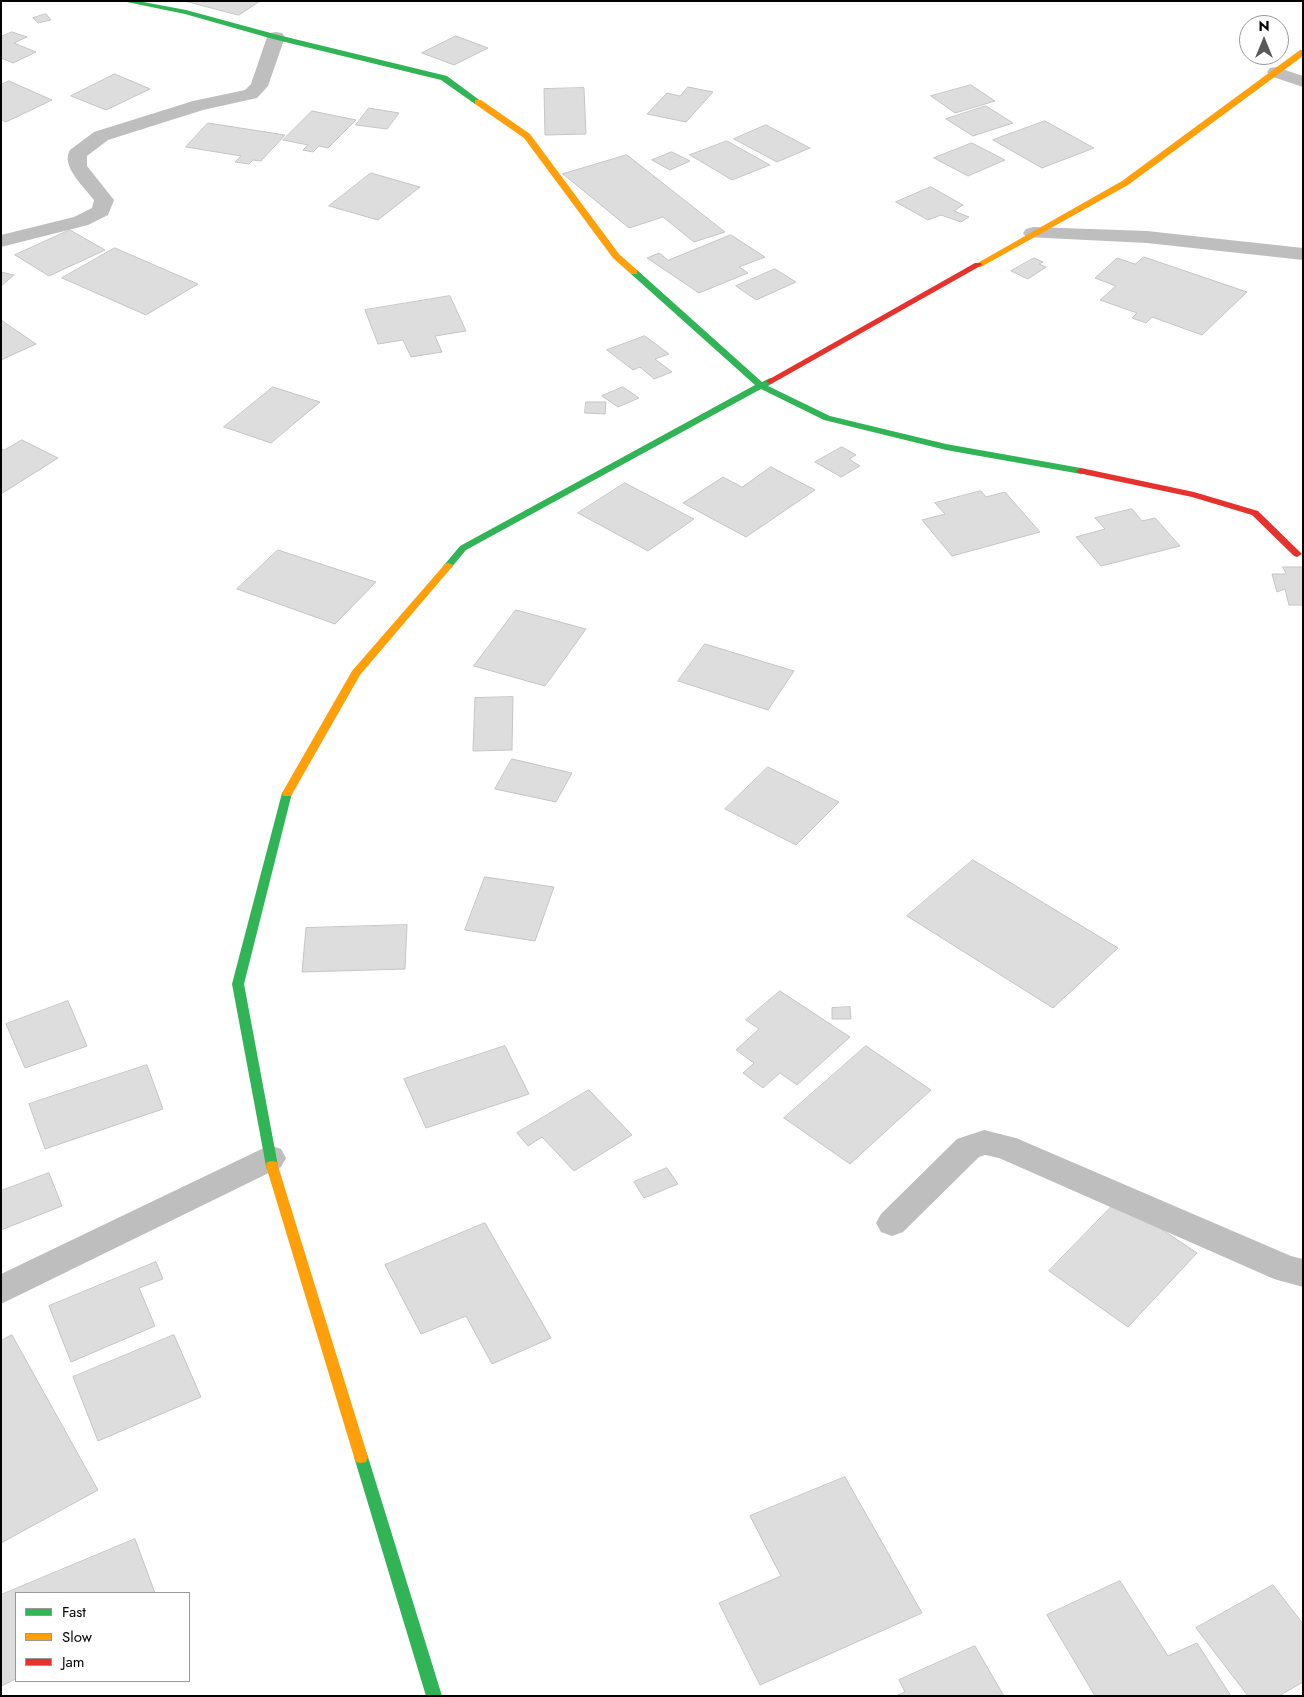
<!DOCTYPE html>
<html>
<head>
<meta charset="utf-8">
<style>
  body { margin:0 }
  #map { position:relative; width:1304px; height:1697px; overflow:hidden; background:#fff; font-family:Jost,sans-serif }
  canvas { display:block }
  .frame { position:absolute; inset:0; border:2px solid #000; pointer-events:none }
  .legend { position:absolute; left:15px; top:1592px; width:175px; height:90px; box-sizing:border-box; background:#fff; border:1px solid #999; margin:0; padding:6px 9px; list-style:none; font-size:15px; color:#000 }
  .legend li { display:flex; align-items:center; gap:10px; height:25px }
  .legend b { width:25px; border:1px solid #999 }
  .north { position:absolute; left:1239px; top:15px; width:50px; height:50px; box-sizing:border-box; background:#fff; border:1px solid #999; border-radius:50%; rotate:0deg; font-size:14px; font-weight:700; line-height:20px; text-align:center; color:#000 }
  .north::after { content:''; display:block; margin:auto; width:18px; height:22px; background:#595959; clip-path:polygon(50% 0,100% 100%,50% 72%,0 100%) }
</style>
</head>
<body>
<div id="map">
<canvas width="1304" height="1697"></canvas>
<div class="frame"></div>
<ul class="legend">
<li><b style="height:6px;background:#30b455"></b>Fast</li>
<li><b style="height:6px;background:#ff9f0a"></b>Slow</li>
<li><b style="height:6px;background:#e5322d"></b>Jam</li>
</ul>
<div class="north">N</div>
</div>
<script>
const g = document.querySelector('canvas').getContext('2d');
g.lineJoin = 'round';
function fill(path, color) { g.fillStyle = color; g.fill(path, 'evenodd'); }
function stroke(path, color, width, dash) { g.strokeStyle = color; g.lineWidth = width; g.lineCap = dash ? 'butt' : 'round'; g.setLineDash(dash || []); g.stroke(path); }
const building = new Path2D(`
  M185,1H260L239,15Z
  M46,14L51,20L38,23L33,18Z
  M12,32L27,37L14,43L36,52L13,63L1,58V37Z
  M456,36L488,48L454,65L422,53Z
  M115,74L150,89L106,110L71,96Z
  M9,81L52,100L6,122L1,120V85Z
  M971,85L995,101L955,113L931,96Z
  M688,87L713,92L686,122L647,114L667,93L680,96Z
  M584,88L586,134L545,135L544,89Z
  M986,106L1013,123L973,136L946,119Z
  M369,108L399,113L387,129L356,125Z
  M312,111L356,120L328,148L319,146L313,152L303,150L308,145L283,140Z
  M1045,121L1094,148L1042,168L993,140Z
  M208,123L285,135L261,161L253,160L249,164L235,162L241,156L186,147Z
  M766,125L810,148L777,162L734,139Z
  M727,141L770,165L732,180L690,155Z
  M972,143L1005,160L968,176L934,158Z
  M672,152L690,161L670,170L652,160Z
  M627,155L725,232L694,242L663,217L629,228L563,174Z
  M371,173L420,187L378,220L329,206Z
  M931,187L963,205L954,211L969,217L961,222L941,215L928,220L896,202Z
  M70,230L105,250L49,276L15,255Z
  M731,235L765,257L739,267L748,273L699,293L647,258L659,253L668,260Z
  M115,248L198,284L146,315L62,278Z
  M1144,257L1247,292L1202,335L1152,317L1146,323L1132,318L1137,313L1100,300L1116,286L1095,278L1117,258L1135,264Z
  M1034,258L1043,262L1039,264L1046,267L1028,279L1011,271Z
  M775,269L796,282L756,300L736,286Z
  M1,272L14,275L1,286Z
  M450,296L466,331L435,336L442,352L411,357L403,340L378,344L365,310Z
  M1,320L36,344L1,360Z
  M645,336L669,354L655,359L672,372L654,379L640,367L633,370L607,350Z
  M273,387L320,402L271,443L224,427Z
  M623,387L639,398L618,407L602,396Z
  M586,402H606L605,414L585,413Z
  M22,440L58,458L1,494V449L4,450Z
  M842,447L856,455L849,459L860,466L841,477L815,462Z
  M771,467L815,490L746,537L683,503L723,477L742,487Z
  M625,483L694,519L648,551L578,513Z
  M981,491L986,497L1005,492L1040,532L952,556L922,520L945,514L935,503Z
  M1132,509L1142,521L1155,518L1180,546L1101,566L1076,537L1105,529L1095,518Z
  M278,550L376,582L335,624L237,589Z
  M1283,567H1303V605H1289L1285,589L1277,592L1272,574H1286Z
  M516,610L586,629L545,686L474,666Z
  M705,644L794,671L768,710L678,681Z
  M513,697L512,750L473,751L475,698Z
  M512,759L572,773L556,802L495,789Z
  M768,767L839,802L796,845L725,809Z
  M973,860L1118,948L1053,1008L907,916Z
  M485,877L554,887L535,941L465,930Z
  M407,925L405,969L302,972L306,928Z
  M780,991L850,1037L797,1085L780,1073L763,1088L743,1073L754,1063L736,1050L759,1029L746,1020Z
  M68,1001L87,1046L25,1068L6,1024Z
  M850,1007L851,1019H832V1008Z
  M505,1046L529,1094L426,1128L404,1079Z
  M866,1046L931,1090L850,1164L784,1118Z
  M147,1065L163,1109L45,1149L29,1104Z
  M589,1090L632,1135L574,1171L542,1137L528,1146L517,1133Z
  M667,1168L678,1184L644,1198L634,1182Z
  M49,1173L62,1206L1,1230V1191Z
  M1118,1200L1197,1253L1128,1327L1049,1271Z
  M485,1223L551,1338L492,1364L466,1316L421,1334L385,1265Z
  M156,1262L163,1279L139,1288L155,1326L71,1362L49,1306Z
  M12,1335L98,1490L1,1543V1341Z
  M174,1335L201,1397L98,1441L73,1377Z
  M845,1477L922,1613L760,1685L719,1603L781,1576L750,1516Z
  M135,1539L155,1593H16V1679L1,1686V1595Z
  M1120,1581L1168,1656L1197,1643L1231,1696H1095L1047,1615Z
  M1273,1585L1303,1624V1682L1279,1696H1248L1196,1628Z
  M975,1646L1004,1696H896L905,1692L899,1680Z`);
fill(building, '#ddd');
stroke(building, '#c5c5c5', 1);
fill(new Path2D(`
  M276,32L282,33L285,37L268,86L257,98L203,110L108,140L87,156V166L114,200L108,215L88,225L1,247V235L74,217L92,208L94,200C85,188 60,166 70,150L94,132L193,101L245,90L251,84L267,37L270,33Z
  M1276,67L1303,76V87L1270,76L1267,72L1270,68Z
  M1033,227L1147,231L1303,248V260L1147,243L1026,237L1023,233L1026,229Z
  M984,1130L1016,1138L1291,1256L1303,1259V1287L1274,1279L999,1158L985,1155L979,1157L903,1232L892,1236L881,1232L876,1223L881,1214L957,1139Z
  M270,1145L281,1149L286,1158L281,1167L1,1304V1274Z`), '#bebebe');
fill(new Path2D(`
  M122,1H138L186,10L278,35L447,76L482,102L475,104L441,80L273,39L185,14Z
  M631,270H637L762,382L770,378L773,379V383L768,386L830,416L946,444L1081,468L1086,471L1081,474L946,450L824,420L761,389L466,550L451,568H445L443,566L445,564L460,546L755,385L631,274Z
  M287,789L292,793L244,984L278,1166L277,1170L272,1171L267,1170L266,1166L232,984L282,793Z
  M361,1451L366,1452L368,1457L442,1696H426L354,1457L356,1452Z`), '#30b455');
fill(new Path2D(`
  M1300,50H1303V56L1128,185L981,267H975L974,265L1122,181Z
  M475,100H481L530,134L619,254L637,270V274H631L613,258L524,138L475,104Z
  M448,563L451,564L453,566L451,568L360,675L291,796H283L282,793L352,671L445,564Z
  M272,1161L277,1162L278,1166L368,1457L366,1462L361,1463L356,1462L354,1457L266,1166L267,1162Z`), '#ff9f0a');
fill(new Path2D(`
  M975,263H981L982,265L773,383L770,384L766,381Z
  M1081,468L1194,492L1258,511L1302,554L1297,557L1294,556L1252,515L1192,497L1078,473L1076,471Z`), '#e5322d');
</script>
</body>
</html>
